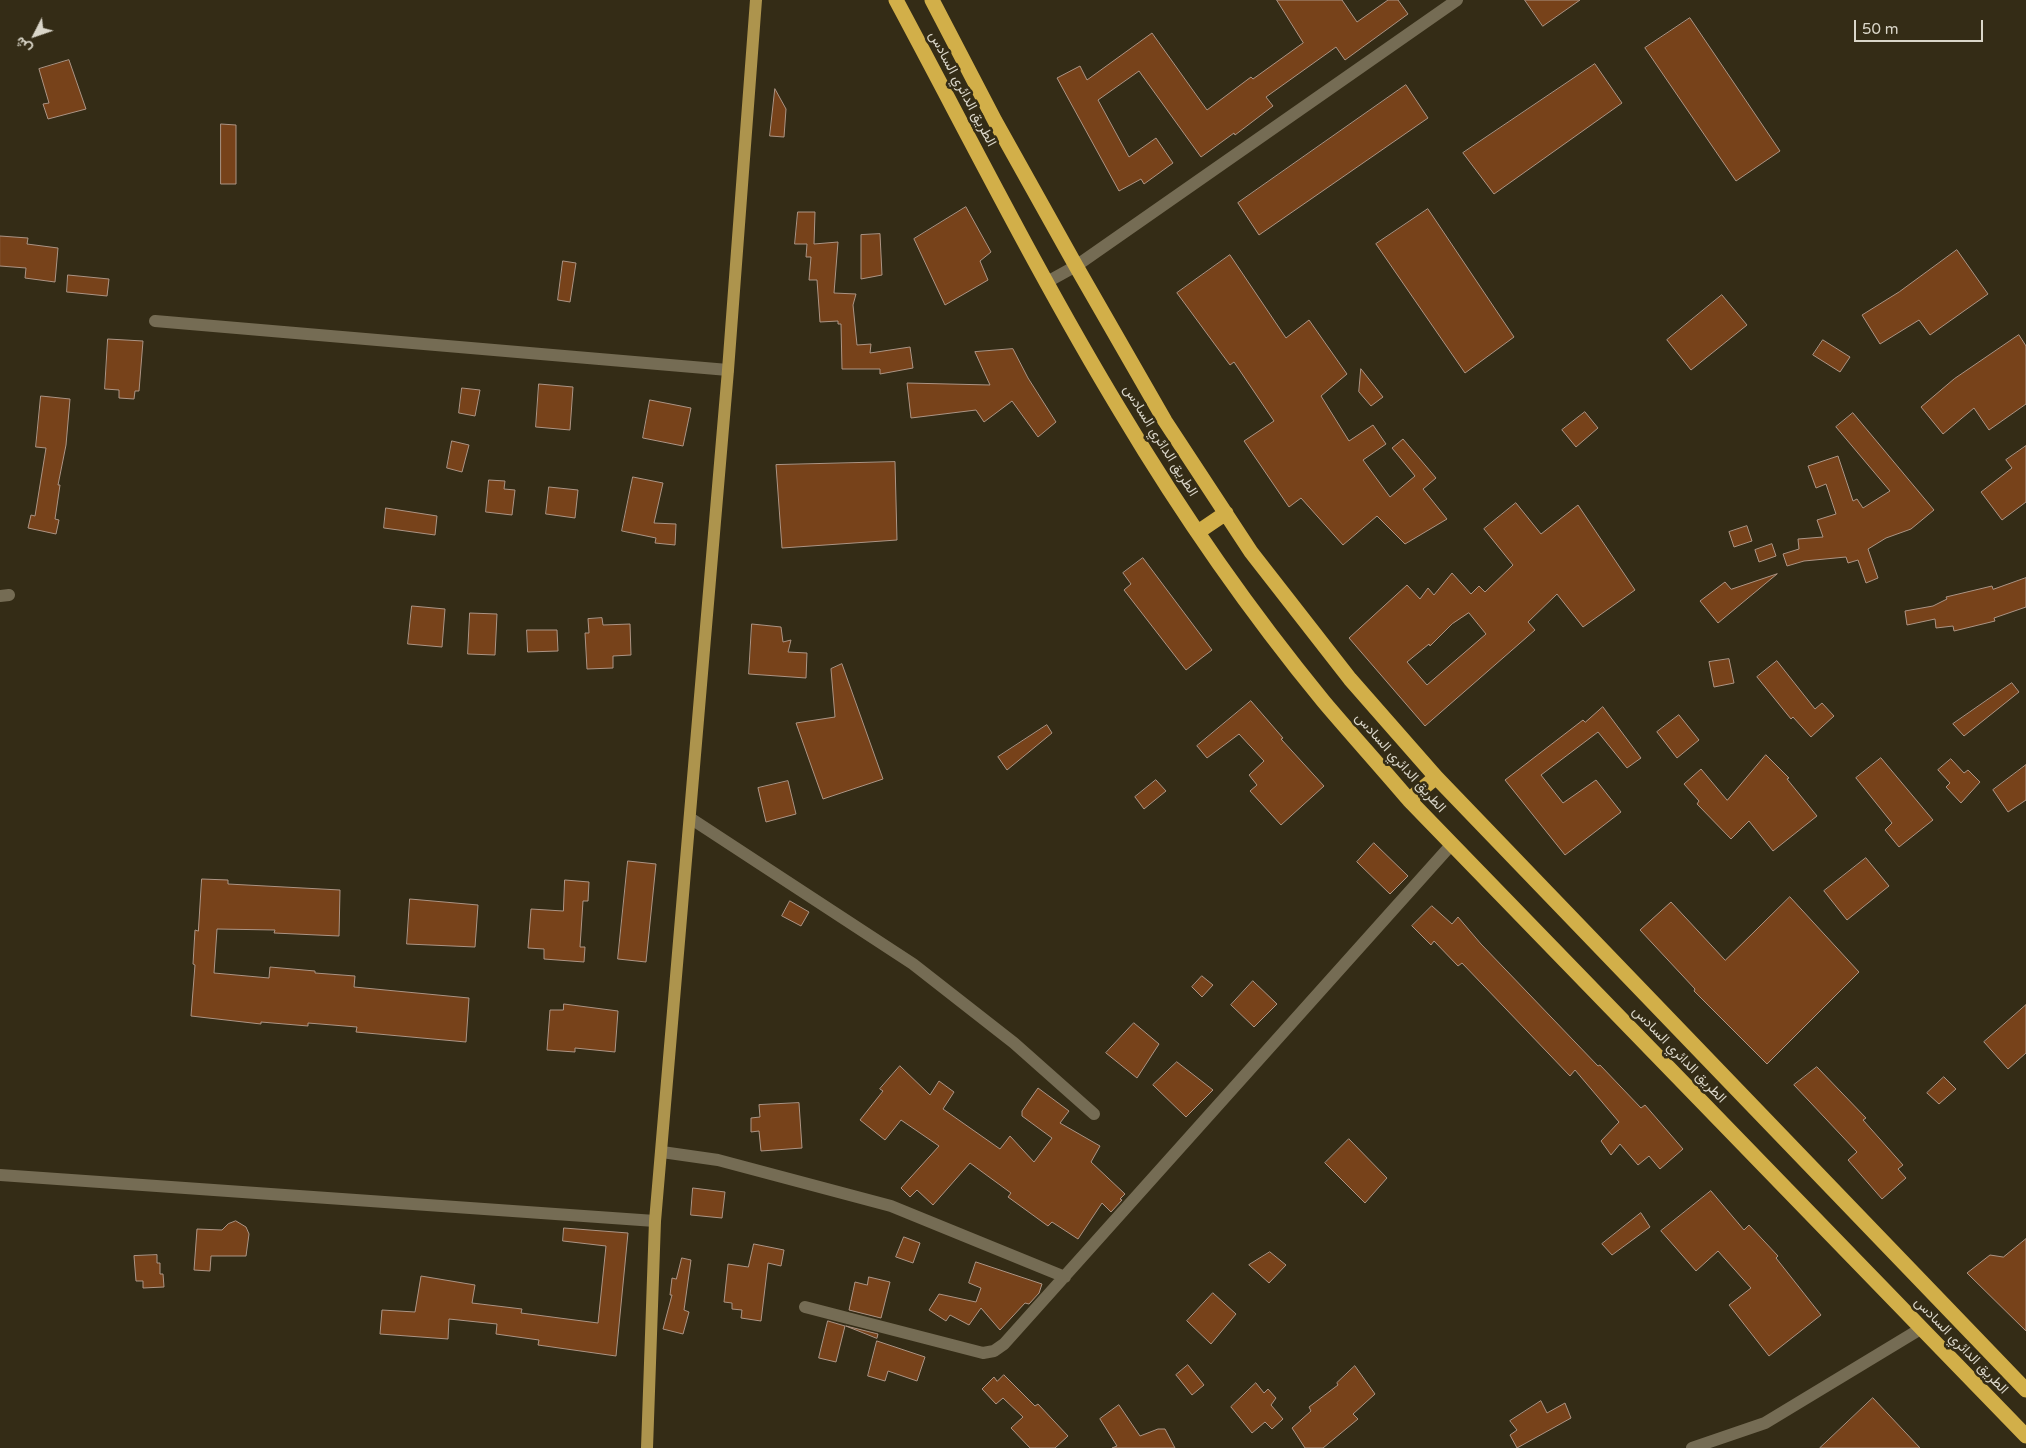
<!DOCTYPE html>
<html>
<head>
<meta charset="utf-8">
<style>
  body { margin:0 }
  #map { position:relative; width:2026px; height:1448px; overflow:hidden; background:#342c16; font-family:"Varela Round",Vazirmatn,sans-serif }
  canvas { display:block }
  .north { position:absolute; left:10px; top:10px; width:50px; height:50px; -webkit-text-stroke:4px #342c16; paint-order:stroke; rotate:229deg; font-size:14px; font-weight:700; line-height:20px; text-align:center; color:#dad6c9 }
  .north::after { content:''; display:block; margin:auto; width:18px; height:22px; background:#dad6c9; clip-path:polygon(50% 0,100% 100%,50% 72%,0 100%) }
  .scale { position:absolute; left:1854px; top:20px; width:129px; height:22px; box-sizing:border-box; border:2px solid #dad6c9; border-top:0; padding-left:6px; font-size:15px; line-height:18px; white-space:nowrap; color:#dad6c9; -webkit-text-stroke:4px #342c16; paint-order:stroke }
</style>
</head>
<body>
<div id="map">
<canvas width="2026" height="1448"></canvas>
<div class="north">ش</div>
<div class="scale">50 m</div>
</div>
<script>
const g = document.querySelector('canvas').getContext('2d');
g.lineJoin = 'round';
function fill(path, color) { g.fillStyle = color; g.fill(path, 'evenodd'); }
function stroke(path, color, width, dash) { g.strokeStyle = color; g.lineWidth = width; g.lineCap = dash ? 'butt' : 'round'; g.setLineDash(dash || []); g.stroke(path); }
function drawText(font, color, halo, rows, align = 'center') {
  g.font = font + ' "Varela Round",Vazirmatn,sans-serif'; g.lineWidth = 5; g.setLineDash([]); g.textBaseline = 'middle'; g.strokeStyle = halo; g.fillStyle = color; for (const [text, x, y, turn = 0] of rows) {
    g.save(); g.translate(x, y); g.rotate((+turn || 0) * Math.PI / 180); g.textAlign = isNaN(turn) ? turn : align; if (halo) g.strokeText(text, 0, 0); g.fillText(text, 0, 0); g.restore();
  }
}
const building = new Path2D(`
  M1277,0H1342L1357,22L1388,0H1398L1408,14L1345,60L1336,47L1266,97L1273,106L1235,135L1234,133L1201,157L1139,71L1098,100L1129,157L1156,138L1173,163L1144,184L1141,179L1119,191L1057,78L1080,66L1087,80L1152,33L1207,110L1251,77L1253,79L1303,43Z
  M1525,0H1580L1543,26Z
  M1690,18L1780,151L1736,181L1645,48Z
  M69,60L86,109L48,119L43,104L49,103L39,69Z
  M1595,64L1622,103L1494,194L1463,153Z
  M1406,85L1428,118L1259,235L1238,203Z
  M775,89L786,109L784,137L770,136Z
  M221,124L236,125V184H221Z
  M966,207L991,252L980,261L988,280L945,305L914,239Z
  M1428,209L1514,337L1465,373L1376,244Z
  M798,212H815L814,244L838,242L834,293L856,294L853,305L857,345L871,344L870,353L910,347L913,368L880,374V369H842L841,324H838V321L820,322L817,280H809L811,257H806L807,244H795Z
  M880,234L882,275L861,279V235Z
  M0,236L28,238L27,244L58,248L55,282L25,278L26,268L0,266Z
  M1957,250L1988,294L1930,335L1919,320L1880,344L1862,315L1899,292Z
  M1230,255L1286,338L1309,320L1347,374L1321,396L1349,441L1373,425L1386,444L1363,460L1390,497L1415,476L1392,448L1403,439L1436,478L1423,489L1447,519L1405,544L1377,516L1343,545L1301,498L1289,507L1244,441L1274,421L1234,362L1230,365L1177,293Z
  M563,261L576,263L570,302L558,300Z
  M68,275L109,279L107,296L67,292Z
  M1722,295L1747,325L1691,370L1667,340Z
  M2019,335L2026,346V404L1989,430L1974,408L1943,434L1921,407L1954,379Z
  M108,339L143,341L139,391H135L134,399L119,398V390L105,389Z
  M1823,340L1850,357L1840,372L1813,355Z
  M1013,349L1028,378L1056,422L1038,437L1012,401L984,422L976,410L911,418L907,383L990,385L975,352Z
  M1361,369L1383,397L1371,406L1359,392Z
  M539,384L573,387L570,430L536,427Z
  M462,388L480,390L475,416L459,413Z
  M41,396L70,399L66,445L58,485H60L55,519L59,520L56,534L28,528L31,515L35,516L46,448L36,447Z
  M650,400L691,408L683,446L643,438Z
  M1585,412L1598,428L1576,447L1562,430Z
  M1853,413L1934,510L1911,529L1886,538L1868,549L1878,578L1866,583L1858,560L1848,563L1846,557L1804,561L1787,566L1783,554L1799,549L1798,539L1823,537L1817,520L1836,514L1826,484L1816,488L1808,466L1838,456L1853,501L1857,499L1863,508L1890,491L1836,427Z
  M452,441L469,445L462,472L447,468Z
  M2026,446V502L2002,520L1981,492L2012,468L2006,460Z
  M895,462L897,540L782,548L776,465Z
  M633,477L663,483L654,523L676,524L675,545L655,543L656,538L622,531Z
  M489,480L505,481L504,489L515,490L512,515L486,512Z
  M549,487L578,490L575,518L546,514Z
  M1516,503L1541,534L1578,505L1635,590L1583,627L1557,594L1528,622L1535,630L1425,726L1349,638L1407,585L1420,599L1428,588L1434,595L1452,573L1471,594L1479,586L1485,592L1513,565L1484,529ZM1469,613L1486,634L1427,685L1407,662L1429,644L1430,646L1452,624Z
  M386,508L437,516L435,535L384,528Z
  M1747,526L1752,541L1734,547L1729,532Z
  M1772,544L1776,556L1759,562L1755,550Z
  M1143,558L1212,650L1186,670L1124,590L1131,584L1123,573Z
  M1777,574L1718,623L1700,601L1725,582L1731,589Z
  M2026,578V607L1994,618L1995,621L1954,631L1953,626L1936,628L1935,619L1907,625L1905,611L1933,606L1947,599L1946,597L1992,586L1993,589Z
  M412,606L445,609L442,647L408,644Z
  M470,613L497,614L495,655L468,654Z
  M602,618L603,625L630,624L631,655L613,656V668L587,669L585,633H589L588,619Z
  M752,624L781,627L783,642L791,640L788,652L807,653L806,678L749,674Z
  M527,630H557L558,651L528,652Z
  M1729,659L1734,683L1714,687L1709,662Z
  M1777,661L1815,709L1822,703L1834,716L1811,737L1793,717L1791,719L1757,677Z
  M842,664L883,779L823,799L796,723L835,717L831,669Z
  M2012,683L2019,692L1964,736L1953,724Z
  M1251,701L1283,738L1281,739L1324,786L1281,825L1250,791L1257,785L1249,775L1264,761L1239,734L1207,758L1197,746Z
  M1603,707L1641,758L1627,768L1598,732L1541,775L1563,803L1596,780L1621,812L1565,855L1505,780L1583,720L1585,722Z
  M1679,715L1699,740L1677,758L1657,732Z
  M1047,725L1052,733L1007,770L998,757Z
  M1766,755L1789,778L1787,779L1817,816L1773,851L1749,821L1731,839L1697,804L1699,801L1684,784L1701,769L1727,800Z
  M1881,758L1933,820L1899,847L1885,830L1892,823L1856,778Z
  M1951,759L1964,773L1968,770L1980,782L1961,803L1946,787L1950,783L1938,770Z
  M2026,765V800L2008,812L1993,790Z
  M1156,780L1166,791L1144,809L1135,797Z
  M788,781L796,814L766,822L758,788Z
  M1374,843L1408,876L1390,894L1357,862Z
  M1866,858L1889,886L1847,920L1824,891Z
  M628,861L656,864L646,962L618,959Z
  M202,879L228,880V884L340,890L339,936L274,933L275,930L217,929L214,973L269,978L270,967L315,971V973L355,976L354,987L469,998L466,1042L356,1032L357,1027L308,1023V1026L261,1022V1024L191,1016L195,965L193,964L195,930L198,931Z
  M565,880L589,882L588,901H583L580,947H585L584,962L544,959V949L528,948L531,909L563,911Z
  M1790,897L1859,972L1767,1064L1694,991L1695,989L1640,930L1671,902L1725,960Z
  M410,899L478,905L475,947L407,944Z
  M790,901L809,912L801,926L782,916Z
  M1432,906L1452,924L1458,917L1481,944L1598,1066L1600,1065L1641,1108L1645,1105L1683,1149L1660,1169L1649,1156L1638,1165L1620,1144L1611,1155L1601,1141L1619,1122L1575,1070L1570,1076L1462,963L1458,966L1434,941L1431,945L1412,926Z
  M1202,976L1213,985L1202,997L1192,987Z
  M1253,981L1277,1004L1254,1027L1231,1005Z
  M564,1004L618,1011L615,1052L575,1048V1052L547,1050L550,1010H563Z
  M2026,1005V1053L2008,1069L1984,1042Z
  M1134,1023L1159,1044L1137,1078L1106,1053Z
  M1177,1062L1213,1090L1186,1117L1153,1085Z
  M900,1066L930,1095L939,1081L954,1092L943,1109L1000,1149L1010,1136L1034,1162L1052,1138L1022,1116V1111L1038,1088L1069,1111L1060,1123L1100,1146L1091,1162L1125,1194L1120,1199L1122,1200L1111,1212L1102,1203L1078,1239L1052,1222L1048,1226L1008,1197L1011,1193L970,1163L933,1205L917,1190L910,1197L901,1188L939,1146L901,1120L885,1140L860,1120L883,1091L880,1089Z
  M1817,1067L1866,1118L1863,1120L1903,1165L1898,1169L1906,1178L1882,1199L1848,1160L1857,1152L1794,1085Z
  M1944,1077L1956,1089L1939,1104L1927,1093Z
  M799,1103L802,1148L761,1151L759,1131L751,1132V1118L760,1117L759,1105Z
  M1349,1139L1387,1178L1365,1203L1325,1163Z
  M693,1188L725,1192L722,1218L691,1215Z
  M1711,1191L1744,1230L1749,1225L1778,1256L1776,1258L1821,1315L1769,1356L1729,1305L1751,1288L1718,1251L1696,1271L1661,1231Z
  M1641,1213L1650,1227L1612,1255L1602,1244Z
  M236,1221L246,1227L249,1234L246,1256H211L210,1271L194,1270L197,1229L222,1230L228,1224Z
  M564,1228L628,1233L616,1356L538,1345L539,1340L496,1334L497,1324L449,1319L448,1339L380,1334L382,1310L415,1312L421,1276L475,1285L472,1303L522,1309L521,1313L598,1323L606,1246L563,1241Z
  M904,1237L920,1243L913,1263L896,1257Z
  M2026,1239V1331L1967,1273L1990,1255L2003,1257Z
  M754,1244L784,1250L781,1266L768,1263L761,1321L741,1318L742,1310L732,1309V1303L724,1302L728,1264L748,1267Z
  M1270,1252L1286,1265L1269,1283L1249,1265Z
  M157,1255V1263H160V1274H163L164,1287L143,1288V1281H136L134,1256Z
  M682,1258L691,1260L684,1310L689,1312L683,1334L663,1329L672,1295H670L672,1278L676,1279Z
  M976,1262L1042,1284L1039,1293L1029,1304L1025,1303L1000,1330L981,1308L969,1325L950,1315L946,1321L929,1310L939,1294L976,1302L981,1288L969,1283Z
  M869,1277L890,1282L881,1318L849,1310L855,1282L867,1285Z
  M1213,1293L1236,1314L1211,1344L1187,1321Z
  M828,1321L845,1326L836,1362L819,1358Z
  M846,1326L878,1334L877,1338Z
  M877,1341L925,1357L917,1381L888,1371L885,1381L868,1376Z
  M1188,1365L1204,1385L1192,1395L1176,1375Z
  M1355,1366L1375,1394L1353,1414L1358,1419L1323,1448H1305L1292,1428L1311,1411L1309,1407L1338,1385L1337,1383Z
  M1004,1375L1035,1406L1038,1404L1068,1436L1055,1448H1030L1011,1428L1023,1417L1003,1398L996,1404L982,1389L994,1377L997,1381Z
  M1256,1383L1264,1393L1268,1389L1276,1398L1271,1405L1283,1419L1272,1429L1265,1422L1252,1433L1231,1407Z
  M1873,1398L1920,1448H1820Z
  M1541,1401L1547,1413L1565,1403L1571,1418L1517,1448L1510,1435L1517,1430L1510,1421Z
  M1119,1405L1140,1436L1158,1429H1165L1175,1448H1112L1117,1446L1100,1419Z`);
fill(building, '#77421a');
stroke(building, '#ac9484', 1);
stroke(new Path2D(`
  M1047,282L1076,266L1457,0
  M155,321L728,370
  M0,596L9,595
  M690,818L913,964L1014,1043L1094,1114
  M662,1152L718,1160L891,1206L1065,1277
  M0,1175L655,1221
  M805,1307L983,1353L994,1351L1004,1344L1452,844
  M1692,1448L1765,1423L1922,1328`), '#756c54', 12);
stroke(new Path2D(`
  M647,1448L655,1221L728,370L756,0`), '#ad944d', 12);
stroke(new Path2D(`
  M896,0C970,138 1040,278 1121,412C1180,511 1251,613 1324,702C1352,735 1381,767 1409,800L2026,1436
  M932,0L995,121L1076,266L1165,421L1251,552L1350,679L1436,777L2026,1390
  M1198,532L1226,513
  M1409,800L1436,777`), '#d2af49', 15);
drawText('14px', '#dad6c9', '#342c16', [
  ["الطريق الدائري السادس",962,89,62],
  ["الطريق الدائري السادس",1160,441,58],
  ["الطريق الدائري السادس",1400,763,48],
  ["الطريق الدائري السادس",1679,1055,46],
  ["الطريق الدائري السادس",1961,1346,46]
]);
</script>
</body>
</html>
